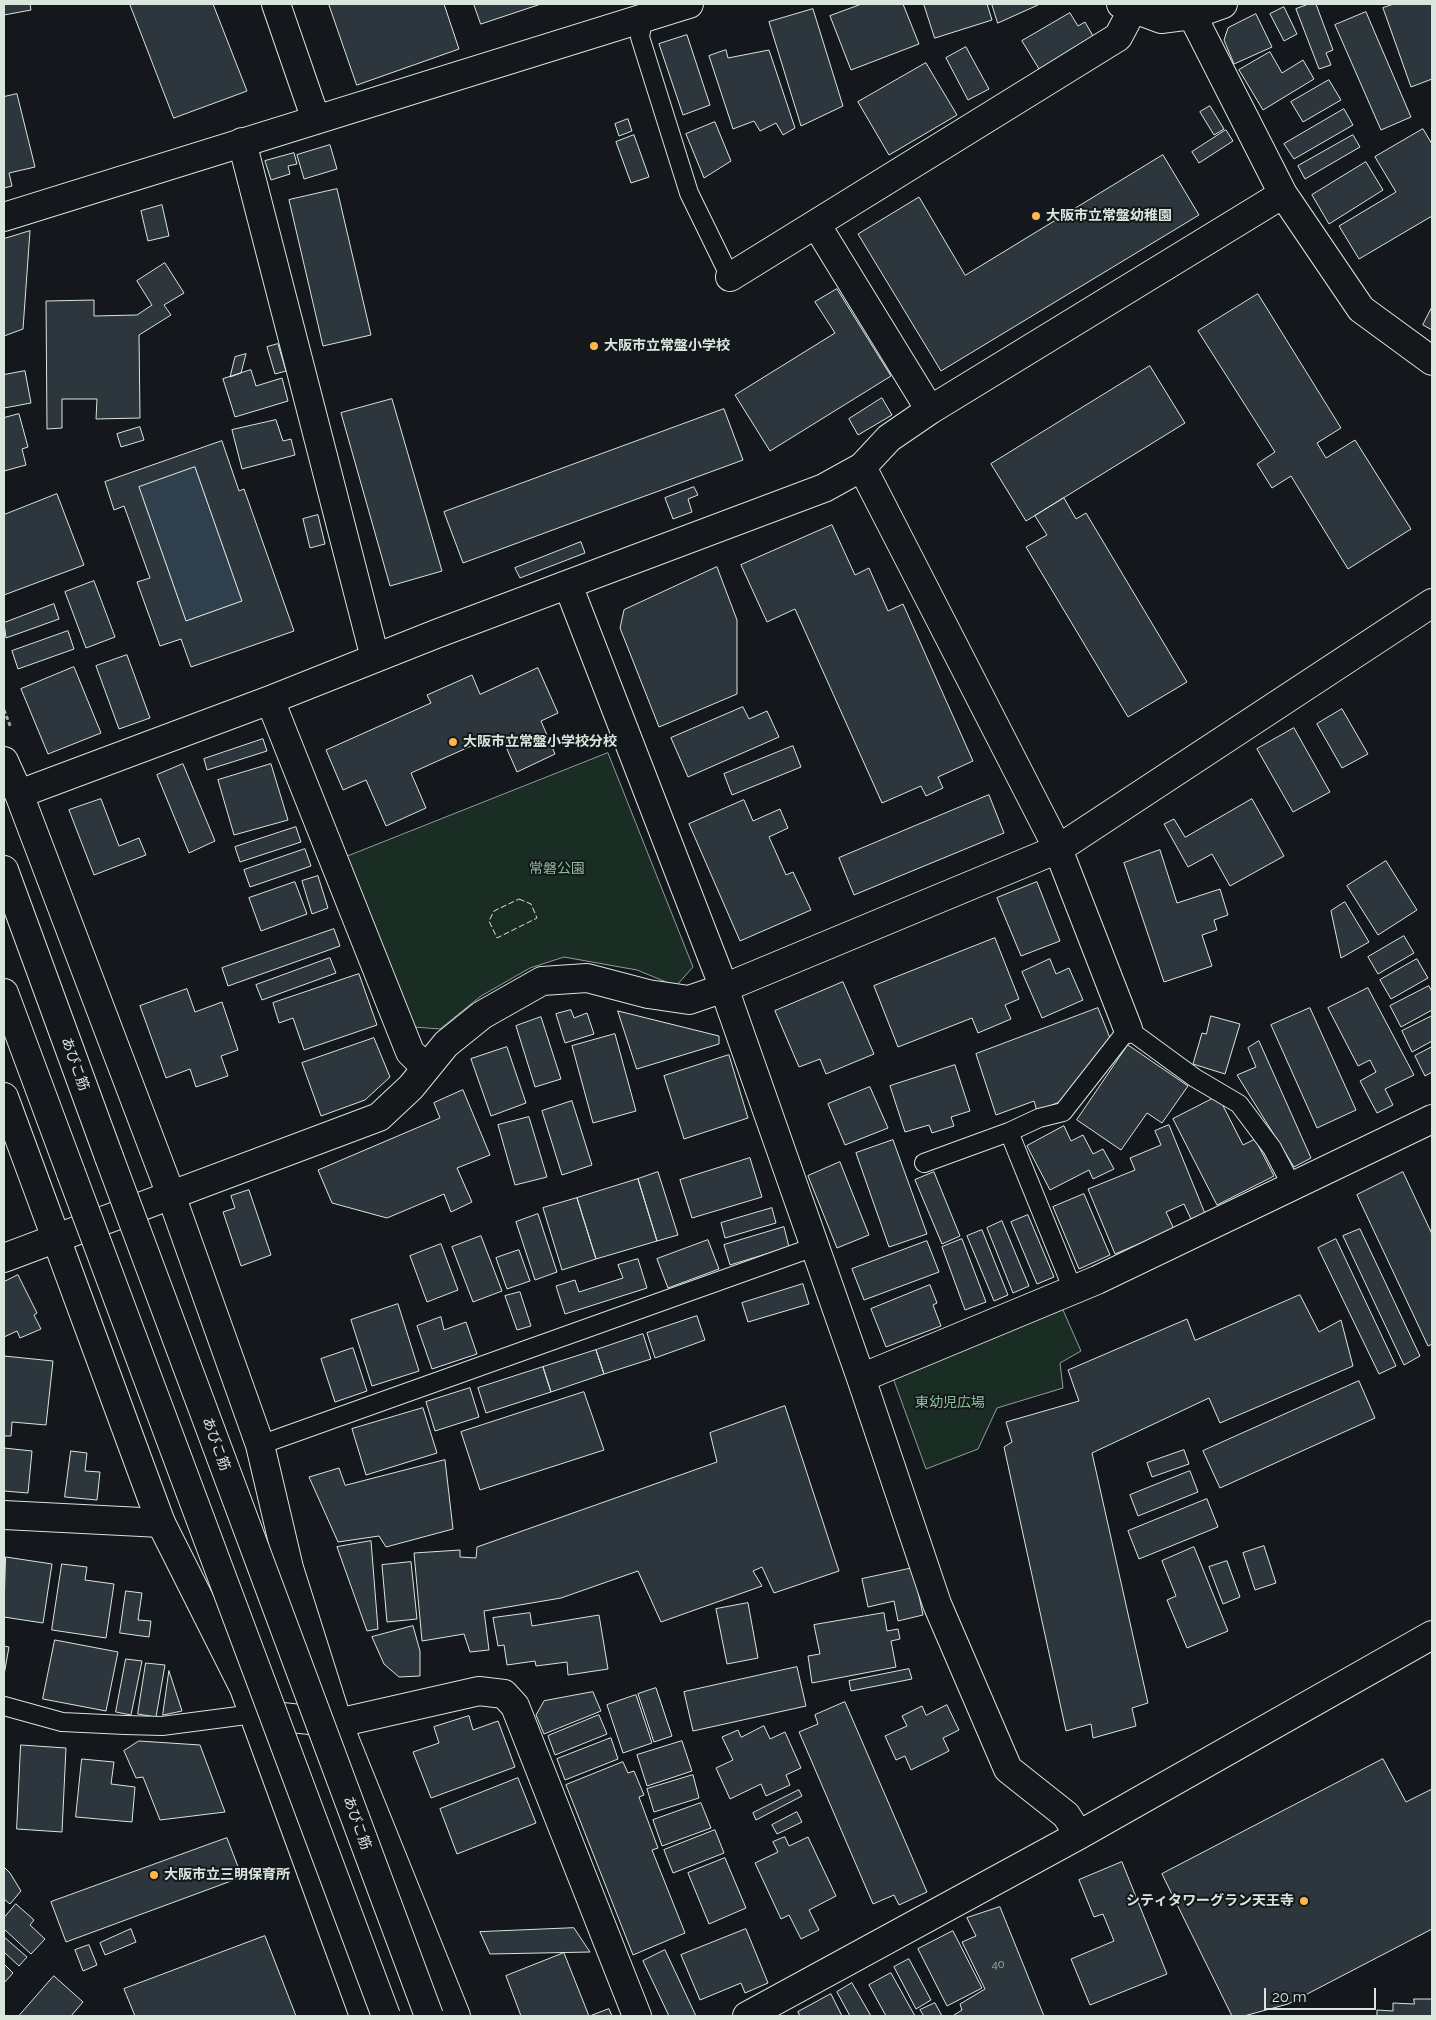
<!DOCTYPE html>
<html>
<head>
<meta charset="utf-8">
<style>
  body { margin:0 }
  #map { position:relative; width:1436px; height:2020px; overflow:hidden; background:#14181c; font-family:Raleway,sans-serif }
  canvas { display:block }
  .frame { position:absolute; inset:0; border:5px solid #d8e6dc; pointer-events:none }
  .scale { position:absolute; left:1264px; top:1988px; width:112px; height:22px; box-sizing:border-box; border:2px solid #d8e6dc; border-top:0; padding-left:6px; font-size:15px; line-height:18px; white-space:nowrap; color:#d8e6dc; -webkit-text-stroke:4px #14181c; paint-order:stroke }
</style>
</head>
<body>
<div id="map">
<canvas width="1436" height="2020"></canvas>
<div class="frame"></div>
<div class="scale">20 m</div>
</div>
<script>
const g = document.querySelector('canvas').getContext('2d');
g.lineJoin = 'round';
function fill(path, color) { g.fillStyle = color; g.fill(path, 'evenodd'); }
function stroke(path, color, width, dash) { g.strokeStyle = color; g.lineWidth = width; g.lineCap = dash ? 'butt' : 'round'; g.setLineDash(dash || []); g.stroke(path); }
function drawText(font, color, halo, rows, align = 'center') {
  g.font = font + ' Raleway,"Noto Sans JP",sans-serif'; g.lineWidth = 4; g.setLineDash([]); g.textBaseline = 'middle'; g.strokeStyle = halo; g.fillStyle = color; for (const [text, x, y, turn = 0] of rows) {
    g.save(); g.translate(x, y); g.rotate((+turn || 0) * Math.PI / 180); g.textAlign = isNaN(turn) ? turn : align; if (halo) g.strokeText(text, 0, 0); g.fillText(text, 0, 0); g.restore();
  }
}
const green = new Path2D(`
  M608,753L693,967L676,986L637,970L564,957L530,968L481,996L440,1029L414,1027L346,857Z
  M1063,1310L1081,1351L1060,1363L1063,1388L997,1408L978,1449L926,1469L893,1378Z`);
fill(green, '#1a2d24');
stroke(green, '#939e99', 1);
const water = new Path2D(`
  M195,467L242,601L186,621L139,487Z`);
fill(water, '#2f3f4d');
stroke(water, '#939e99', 1);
const building = new Path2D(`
  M4,4H30L31,10L4,15Z
  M130,4H213L247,91L174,118Z
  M329,4H444L459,49L357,85Z
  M474,4H541L481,24Z
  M862,4H903L919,44L851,70L830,16Z
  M924,4H987L992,20L935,38Z
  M992,4H1038V5L998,23Z
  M1309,4H1316L1333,50L1326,53L1331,65L1319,69L1296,9Z
  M1394,4H1432V79L1411,87L1383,8Z
  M1284,7L1297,34L1284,41L1270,14Z
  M813,9L843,106L801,126L769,22Z
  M1366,12L1411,117L1381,130L1335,25Z
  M1070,13L1078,26L1085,22L1093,36L1039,69L1022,41Z
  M1256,14L1272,47L1234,64L1224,40L1228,28Z
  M687,35L710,105L683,115L659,44Z
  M966,47L989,89L968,100L946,58Z
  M726,50L728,58L769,50L795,128L783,135L776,123L760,131L754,121L733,129L709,56Z
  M1270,52L1282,73L1303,60L1314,79L1263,110L1239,70Z
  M926,63L957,115L889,155L858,102Z
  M1329,80L1341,100L1303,122L1291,102Z
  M17,94L35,167L9,173L12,186L4,188V97Z
  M1210,106L1224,129L1214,135L1200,112Z
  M1344,109L1353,125L1294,159L1284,144Z
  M628,119L632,131L619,136L615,124Z
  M715,122L731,161L704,178L686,134Z
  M1423,129L1432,144V216L1359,259L1339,226L1396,192L1375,157Z
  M1226,130L1233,141L1199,163L1192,152Z
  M634,135L649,177L631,183L616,142Z
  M1353,135L1360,147L1305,179L1298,166Z
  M330,145L337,169L304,179L297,155Z
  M294,153L297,164L288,166L290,174L271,180L265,161Z
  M1163,155L1199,215L941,371L858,234L919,197L965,275Z
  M1366,162L1383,190L1329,224L1312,195Z
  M337,189L371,335L323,346L289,200Z
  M162,205L169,236L148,241L141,211Z
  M30,231L23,329L4,336V239Z
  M165,263L184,293L164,305L171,315L139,335L140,418L96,419L97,399H62V428L47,429L46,301L94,300V316L137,315L152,305L137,281Z
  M837,289L891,376L770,451L735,395L835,333L815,302Z
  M1258,294L1341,428L1317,443L1326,458L1355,440L1411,529L1348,569L1291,476L1272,488L1257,464L1275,452L1198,331Z
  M1432,307V330L1423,325Z
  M278,344L286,371L275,374L267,347Z
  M246,354L241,373L230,377L235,357Z
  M1150,366L1185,423L1026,521L991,464Z
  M251,370L256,386L282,378L288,401L235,417L223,379Z
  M25,371L31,403L4,408V375Z
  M882,398L892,415L858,435L849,419Z
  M392,399L442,571L390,586L341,413Z
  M724,409L743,460L463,563L444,512Z
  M19,414L28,447L22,449L26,465L4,471V418Z
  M276,420L283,441L291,439L295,455L242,469L232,430Z
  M140,427L144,440L121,447L117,434Z
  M222,441L239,491L244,489L294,631L191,667L181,639L160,646L137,582L150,578L124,506L114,510L105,482ZM195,467L242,601L186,621L139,487Z
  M694,487L698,495L688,499L692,512L673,519L665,498Z
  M57,494L84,565L4,595V515Z
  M1064,498L1076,519L1086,513L1187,682L1128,717L1026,547L1047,535L1035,516Z
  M318,515L325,544L310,548L303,519Z
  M832,525L855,575L869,568L888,611L903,604L973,761L938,777L943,788L926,796L921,786L882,803L795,609L767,622L741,565Z
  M581,542L585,553L520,578L515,568Z
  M717,567L737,620V694L659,727L620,628L624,610Z
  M94,581L115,637L86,648L65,592Z
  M54,604L59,619L6,638L4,623Z
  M68,631L74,649L18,669L12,651Z
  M127,655L150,718L119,729L96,666Z
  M74,667L101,733L48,754L21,689Z
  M538,668L558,713L541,721L555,754L517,772L500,733L411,773L426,808L386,826L366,780L343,790L326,750L431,703L427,695L472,675L480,694Z
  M743,707L749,719L767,711L779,737L688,777L671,738Z
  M1342,709L1368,754L1342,768L1317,724Z
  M1294,728L1330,792L1293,812L1257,749Z
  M263,739L267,751L207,770L204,759Z
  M793,746L801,767L732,795L724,774Z
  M183,764L215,841L189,853L157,775Z
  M271,764L288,820L234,835L218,780Z
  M989,795L1004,833L854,895L839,858Z
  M101,799L119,846L139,838L146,855L94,875L69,810Z
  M1252,799L1284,856L1230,886L1212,854L1188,867L1164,824L1174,819L1185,837Z
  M744,800L753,821L780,809L788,828L769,837L786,875L793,872L811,910L740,941L689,824Z
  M296,827L301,842L240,862L235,847Z
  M305,849L311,866L250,887L244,870Z
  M1160,850L1177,903L1220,889L1228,915L1214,920L1217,930L1202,935L1212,966L1164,982L1124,863Z
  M1386,861L1417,910L1378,935L1347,886Z
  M318,876L328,908L312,914L302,881Z
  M295,882L307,914L261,931L249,898Z
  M1037,882L1060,941L1021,956L997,898Z
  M1345,902L1369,942L1341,958L1331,911Z
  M334,929L340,946L228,986L222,968Z
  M1404,936L1414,953L1378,974L1368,957Z
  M995,938L1019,999L1005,1005L1011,1019L978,1033L972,1018L898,1047L874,986Z
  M330,958L336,973L262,1000L256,985Z
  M1050,959L1056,974L1069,968L1083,1000L1042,1018L1022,972Z
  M1417,959L1428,978L1391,999L1380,980Z
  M359,974L377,1025L304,1050L293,1018L279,1023L273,1003Z
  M843,982L874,1054L826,1074L820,1059L799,1067L775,1011Z
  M1429,986L1432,992V1010L1401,1027L1390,1006Z
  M1368,988L1414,1075L1385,1089L1393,1105L1377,1113L1360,1081L1376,1072L1370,1060L1358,1066L1328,1008Z
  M187,989L195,1012L222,1002L238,1050L221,1056L228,1076L196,1087L190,1069L166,1078L140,1006Z
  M1098,1008L1110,1038L1062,1101L1037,1111L1034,1101L996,1115L976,1054Z
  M1310,1008L1356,1110L1317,1128L1271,1025Z
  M571,1010L574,1018L587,1013L594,1034L565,1043L556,1014Z
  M618,1011L719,1036V1044L637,1069Z
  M1211,1016L1240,1024L1225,1074L1193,1064L1202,1033L1206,1034Z
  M1432,1016V1041L1412,1052L1402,1031Z
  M541,1017L561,1079L535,1087L516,1026Z
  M615,1034L636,1111L593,1123L572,1046Z
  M374,1038L390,1077L365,1100L321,1116L302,1063Z
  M1259,1041L1311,1158L1294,1167L1237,1075L1256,1067L1248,1048Z
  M1128,1045L1188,1086L1162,1123L1147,1113L1121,1150L1077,1120Z
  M507,1047L526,1103L491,1116L471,1059Z
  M1432,1047V1072L1425,1076L1415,1056Z
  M729,1055L748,1118L684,1139L664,1076Z
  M955,1065L970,1111L951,1117L954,1126L932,1133L929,1125L905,1132L890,1086Z
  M870,1087L888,1128L845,1145L828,1104Z
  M463,1090L490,1155L457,1168L472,1202L451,1212L444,1194L387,1218L332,1203L318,1170L440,1118L434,1103Z
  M1218,1096L1243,1145L1255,1139L1274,1176L1217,1205L1173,1119Z
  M572,1101L592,1165L562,1175L542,1111Z
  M529,1117L547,1177L515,1185L498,1125Z
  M1169,1125L1206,1216L1192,1221L1184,1204L1166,1212L1174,1229L1115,1254L1088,1189L1135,1170L1130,1158L1161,1145L1155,1131Z
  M1064,1126L1071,1141L1083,1135L1093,1154L1103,1149L1114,1169L1093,1179L1089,1170L1050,1190L1027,1146Z
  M893,1140L927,1234L889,1247L856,1153Z
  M750,1158L762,1197L692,1218L680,1180Z
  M840,1162L869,1235L837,1248L808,1176Z
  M658,1172L678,1235L657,1241L638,1179Z
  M934,1172L960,1236L942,1244L915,1180Z
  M1403,1172L1432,1234V1344L1428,1346L1357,1195Z
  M638,1179L657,1241L596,1259L577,1198Z
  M249,1190L271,1255L241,1266L223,1212L235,1208L231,1196Z
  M1084,1194L1110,1255L1079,1269L1053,1207Z
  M577,1198L596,1259L562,1270L543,1208Z
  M772,1208L776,1223L725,1238L721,1223Z
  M538,1214L557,1272L535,1280L516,1222Z
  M1028,1215L1054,1277L1037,1284L1011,1222Z
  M1002,1221L1029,1286L1013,1293L987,1228Z
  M784,1227L789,1247L730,1265L724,1245Z
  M1360,1229L1420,1356L1404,1365L1343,1236Z
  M982,1230L1008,1295L994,1301L967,1236Z
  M481,1236L502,1291L473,1302L452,1247Z
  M962,1239L986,1302L965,1310L942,1247Z
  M1336,1239L1396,1366L1379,1374L1318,1248Z
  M708,1240L719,1269L668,1288L657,1259Z
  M927,1241L939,1272L864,1300L852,1269Z
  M441,1244L458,1290L427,1302L410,1256Z
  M519,1250L530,1281L507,1289L496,1258Z
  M638,1259L647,1288L565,1314L556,1286L575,1280L579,1292L623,1278L618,1265Z
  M18,1275L37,1313L34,1315L41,1329L20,1338L17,1331L4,1337V1282Z
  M803,1284L809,1304L748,1322L742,1303Z
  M930,1285L937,1303L933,1305L941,1326L886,1347L871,1309Z
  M520,1292L531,1326L517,1330L505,1296Z
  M1300,1295L1319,1332L1341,1320L1353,1366L1220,1423L1209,1398L1092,1453L1148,1703L1132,1708L1136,1726L1093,1738L1091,1724L1066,1731L1004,1447L1012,1442L1006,1422L1079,1401L1068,1370L1187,1319L1195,1340Z
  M398,1304L419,1371L372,1386L351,1320Z
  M697,1316L705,1340L655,1358L647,1333Z
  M441,1317L444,1330L466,1322L477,1354L432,1369L417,1326Z
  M643,1334L651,1359L604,1374L596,1350Z
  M353,1348L367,1391L335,1402L321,1359Z
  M596,1350L604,1374L551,1392L543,1367Z
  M4,1356L53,1361L46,1425L12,1422L11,1436H4Z
  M543,1367L551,1392L486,1413L478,1388Z
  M1359,1381L1375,1418L1220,1488L1203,1451Z
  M470,1388L479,1417L435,1431L426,1402Z
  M584,1392L604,1450L480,1490L461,1432Z
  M785,1406L839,1571L774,1593L762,1567L753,1571L762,1586L661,1622L638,1571L561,1598L484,1611L489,1650L470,1652L464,1634L422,1641L414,1553L460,1550V1557L476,1558L477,1547L717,1462L710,1433Z
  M423,1408L437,1453L366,1475L352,1429Z
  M4,1448L32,1451L28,1493L4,1491Z
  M1184,1450L1189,1464L1152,1477L1147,1463Z
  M71,1451L87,1453L85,1471L100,1472L97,1500L65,1497Z
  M445,1460L453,1529L386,1547L379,1536L338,1542L309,1477L339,1468L345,1485Z
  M1190,1471L1198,1492L1138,1516L1130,1495Z
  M1207,1499L1218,1527L1139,1559L1128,1531Z
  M371,1541L378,1629L367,1631L337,1547Z
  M1264,1546L1276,1583L1255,1590L1243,1553Z
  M1194,1547L1228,1631L1187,1648L1167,1600L1176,1596L1162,1561Z
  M6,1557L52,1564L43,1623L4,1617Z
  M1227,1561L1240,1597L1223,1604L1209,1567Z
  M411,1562L417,1619L387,1622L382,1565Z
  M62,1564L87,1567L85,1580L114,1584L106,1638L52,1630Z
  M913,1568L923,1615L898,1621L894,1601L868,1607L862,1579Z
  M126,1591L142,1593L138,1620L151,1621L149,1637L120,1633Z
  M748,1603L758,1658L727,1664L716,1609Z
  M530,1613L532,1626L599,1615L608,1669L568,1675L567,1662L536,1666L535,1661L507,1665L504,1645L498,1646L493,1618Z
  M884,1613L887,1631L898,1629L900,1639L891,1641L896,1667L812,1683L808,1656L820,1654L814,1625Z
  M413,1626L420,1651V1676L399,1677L384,1664L372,1637Z
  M55,1640L118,1652L106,1711L43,1699Z
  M4,1646L9,1647L4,1675Z
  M126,1659L142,1661L131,1715L116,1712Z
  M146,1663L165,1665L156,1717L138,1714Z
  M797,1667L806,1706L693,1731L684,1692Z
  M909,1669L912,1679L851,1691L849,1681Z
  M169,1671L182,1711L163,1715Z
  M656,1688L672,1736L654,1742L638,1694Z
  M593,1692L601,1711L544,1734L536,1715L544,1701Z
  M636,1695L652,1743L623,1753L607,1705Z
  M845,1702L927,1892L899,1905L894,1895L873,1904L799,1732L818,1724L815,1715Z
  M947,1705L959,1730L943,1738L949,1751L911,1770L905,1756L896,1760L885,1736L907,1726L902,1716L922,1706L926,1715Z
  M599,1715L607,1734L555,1755L548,1736Z
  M469,1716L473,1730L498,1721L515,1767L431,1798L413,1752L439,1743L434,1727Z
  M764,1726L770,1739L785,1732L801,1768L786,1775L790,1785L766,1796L761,1784L730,1799L716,1768L733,1760L722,1737L738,1730L741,1737Z
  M611,1738L618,1759L565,1780L557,1759Z
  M139,1741L200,1745L225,1812L160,1820L143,1777L136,1778L124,1751Z
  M682,1741L692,1771L647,1786L637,1755Z
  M21,1745L66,1748L62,1832L17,1829Z
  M82,1759L114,1762L111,1784L135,1787L132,1822L76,1817Z
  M1383,1759L1406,1802L1432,1789V1929L1288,2004L1244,2016H1232L1162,1874Z
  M623,1762L628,1773L634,1771L644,1795L639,1797L658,1848L652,1850L685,1933L633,1955L566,1785Z
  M693,1775L699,1798L654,1812L647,1789Z
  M518,1778L536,1823L457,1854L440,1809Z
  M799,1790L802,1796L756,1820L753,1813Z
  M701,1803L711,1828L662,1846L653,1820Z
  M797,1812L802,1822L777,1834L772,1825Z
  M715,1830L724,1853L673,1873L664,1850Z
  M785,1837L789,1846L808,1837L836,1896L809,1910L819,1930L801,1939L789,1915L781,1919L755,1863L778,1852L773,1842Z
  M227,1838L242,1877L66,1942L51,1902Z
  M725,1858L746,1908L709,1924L688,1873Z
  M1122,1862L1167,1974L1090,2005L1071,1959L1114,1941L1103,1914L1094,1917L1079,1880Z
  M4,1867L10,1873L21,1891L10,1904L4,1899Z
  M16,1904L34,1920L30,1925L45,1939L31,1954L4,1929V1918Z
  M1000,1907L1044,2016H955L954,2015L962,2010L960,2004L985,1989L962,1942L976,1936L967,1918Z
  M574,1928L590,1952L490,1954L480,1932Z
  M131,1929L136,1942L105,1955L100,1943Z
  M746,1929L768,1983L745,1993L741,1983L700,2000L681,1955Z
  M953,1931L982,1988L947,2006L918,1949Z
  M265,1936L296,2016H135L124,1989Z
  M4,1937L27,1957L19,1966L4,1952Z
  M89,1945L97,1965L83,1971L75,1950Z
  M665,1950L696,2016H669L643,1961Z
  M564,1953L589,2016H521L506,1976Z
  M909,1959L931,2000L916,2009L894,1967Z
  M4,1964L13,1973L4,1983Z
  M891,1973L915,2016H886L869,1985Z
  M54,1976L83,2002L71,2016H19Z
  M852,1983L871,2016H850L837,1992Z
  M831,1994L842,2016H800L798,2012Z
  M1414,1999H1432V2016H1377V2010L1393,2011V2003L1414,2004Z
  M935,2003L942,2016H924L920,2010Z
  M609,2009L612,2016H590Z`);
fill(building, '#2c363c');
stroke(building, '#d8e6dc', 1);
const service = new Path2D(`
  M643,19L640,37L689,193L730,277
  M1009,1132L1073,1290
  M924,1163L1009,1132L1039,1118L1063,1112L1128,1029L1195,1078L1239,1104L1272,1148L1292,1186
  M260,1445L814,1247
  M4,1706L62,1722L125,1725L162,1726L254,1714`);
const minor = new Path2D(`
  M276,4L316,120
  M1121,4L1161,19L1192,15L1223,4
  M1192,15L1283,194L1361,309L1432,361
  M242,142L375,658
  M4,217L689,4
  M816,224L930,410
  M730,277L1118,37L1134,7
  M862,467L1058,849L1128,1029
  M568,585L724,988L861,1378L937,1604L1008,1769L1066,1815L1079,1835
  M270,700L410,1052L425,1067
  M19,794L270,700L436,634L824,488L862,467L889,438L930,410L1283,194
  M4,1258L379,1117L411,1087L446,1044L482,1015L542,981L587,978L648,994L689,1000L724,988L1058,849L1432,603
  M861,1378L1097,1280L1432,1119
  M4,1515L161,1523
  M254,1714L338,1723L479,1691L504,1694L515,1706L637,2016
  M747,2016L1079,1835L1432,1635`);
const primary = new Path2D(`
  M4,761L19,794L171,1195L260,1445L289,1568L338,1723L456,2016
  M4,870L109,1157
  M4,993L71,1173
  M4,1097L161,1523L244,1688L364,2016`);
stroke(service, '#d8e6dc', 20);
stroke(minor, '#d8e6dc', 30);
stroke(primary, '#d8e6dc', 30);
stroke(new Path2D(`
  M4,710L11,728`), '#9da8a2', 3, [4, 2.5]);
stroke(service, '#14181c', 18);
stroke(minor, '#14181c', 28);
stroke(primary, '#14181c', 28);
const primaryBridge = new Path2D(`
  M109,1157L429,2016
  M71,1173L386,2016`);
stroke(primaryBridge, '#d8e6dc', 30, []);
stroke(primaryBridge, '#14181c', 28);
stroke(new Path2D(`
  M519,899L531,904L537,918L497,938L489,921L494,911Z`), '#d8e6dc', 1, [6, 2.5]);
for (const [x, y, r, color] of [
  [1036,216,5,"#ffb74d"],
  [594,346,5,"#ffb74d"],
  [453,742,5,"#ffb74d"],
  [154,1875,5,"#ffb74d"],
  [1304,1901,5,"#ffb74d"]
]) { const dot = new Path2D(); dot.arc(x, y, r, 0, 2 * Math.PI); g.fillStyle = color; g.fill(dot); stroke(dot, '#14181c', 2); }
drawText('11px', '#adbab4', null, [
  ["40",998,1965]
]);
drawText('bold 14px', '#d8e6dc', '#14181c', [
  ["大阪市立常盤幼稚園",1046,216],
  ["大阪市立常盤小学校",604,346],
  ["大阪市立常盤小学校分校",463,742],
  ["大阪市立三明保育所",164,1875],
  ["シティタワーグラン天王寺",1294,1901,"right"]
], 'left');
drawText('14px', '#8ac095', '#14181c', [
  ["常磐公園",557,869],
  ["東幼児広場",950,1403]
]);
drawText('14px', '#d8e6dc', '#14181c', [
  ["あびこ筋",75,1064,70],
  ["あびこ筋",216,1444,70],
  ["あびこ筋",357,1823,70]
]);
</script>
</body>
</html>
